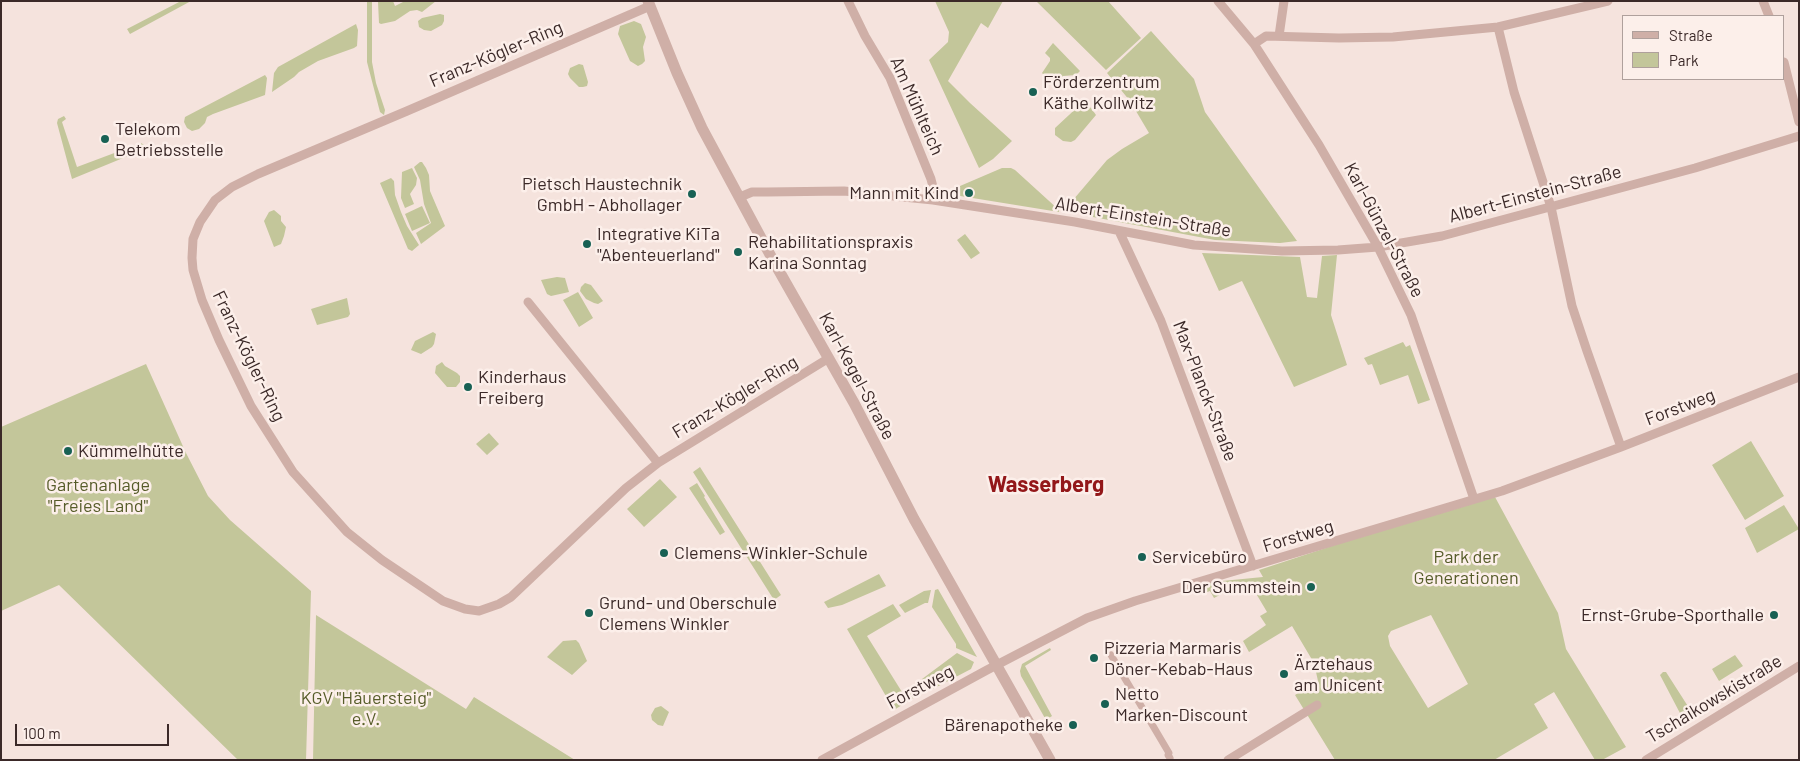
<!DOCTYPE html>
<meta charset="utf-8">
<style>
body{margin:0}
#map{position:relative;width:1800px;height:761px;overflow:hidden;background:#f5e3dd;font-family:Barlow,sans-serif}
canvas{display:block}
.frame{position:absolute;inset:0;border:2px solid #3b2928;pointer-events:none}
.legend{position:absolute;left:1622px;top:15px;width:162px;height:65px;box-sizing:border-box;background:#fcefea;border:1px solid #afa09c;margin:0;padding:6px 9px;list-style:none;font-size:15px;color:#3b2928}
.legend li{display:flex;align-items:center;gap:10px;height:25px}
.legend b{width:25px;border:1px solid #afa09c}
.scale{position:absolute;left:15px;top:724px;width:154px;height:22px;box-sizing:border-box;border:2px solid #3b2928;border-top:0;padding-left:6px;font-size:15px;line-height:18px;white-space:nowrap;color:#3b2928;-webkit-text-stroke:4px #fcefea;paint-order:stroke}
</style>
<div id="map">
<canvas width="1800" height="761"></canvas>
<div class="frame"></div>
<ul class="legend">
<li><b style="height:6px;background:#cfafa7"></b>Straße</li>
<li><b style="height:14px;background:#c3c69a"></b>Park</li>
</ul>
<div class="scale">100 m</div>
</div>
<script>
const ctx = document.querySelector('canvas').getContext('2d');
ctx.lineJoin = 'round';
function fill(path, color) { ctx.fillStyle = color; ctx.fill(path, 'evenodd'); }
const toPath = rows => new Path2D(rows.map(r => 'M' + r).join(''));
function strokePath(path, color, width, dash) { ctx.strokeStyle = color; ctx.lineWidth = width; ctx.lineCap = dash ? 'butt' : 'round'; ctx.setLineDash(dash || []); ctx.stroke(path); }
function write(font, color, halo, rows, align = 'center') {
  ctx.font = font + ' Barlow,sans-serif'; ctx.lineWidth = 5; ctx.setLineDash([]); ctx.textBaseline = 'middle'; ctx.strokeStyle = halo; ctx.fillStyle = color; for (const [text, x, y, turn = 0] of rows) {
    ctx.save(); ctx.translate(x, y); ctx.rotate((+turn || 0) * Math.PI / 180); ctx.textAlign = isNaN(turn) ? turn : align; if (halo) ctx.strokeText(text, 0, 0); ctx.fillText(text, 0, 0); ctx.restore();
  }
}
fill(toPath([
 [181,1,191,1,130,34,127,29],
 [367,1,372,1,372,62,376,83,385,110,384,115,380,112,367,62],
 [393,1,395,6,405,1,436,1,422,12,417,10,410,11,395,21,381,24,379,23,378,2],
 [935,1,1003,1,988,28,981,23,948,81,970,103,1012,141,993,159,979,168,929,60,948,42,949,32],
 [1036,1,1108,1,1141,38,1106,70],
 [440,14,444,15,444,21,442,25,431,31,424,30,419,27,418,21,422,18],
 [634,21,641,24,646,37,643,47,645,61,642,64,638,66,630,61,618,34,620,26],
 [356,24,358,30,357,46,354,48,318,61,299,72,294,77,272,92,274,73,278,67],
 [1151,31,1194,79,1205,112,1297,241,1280,243,1215,240,1093,217,1073,200,1107,160,1122,149,1149,133,1130,101,1107,73],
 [1053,43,1080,71,1076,75,1063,76,1054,85,1042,73,1050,61,1050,58,1045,53],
 [579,64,583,65,588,82,587,86,583,87,579,87,570,78,568,74,570,68],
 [265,75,267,78,265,95,213,114,207,117,205,123,199,129,192,131,187,128,184,122,185,117],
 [1083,102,1091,108,1096,115,1075,140,1071,142,1063,141,1055,135,1055,128],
 [64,116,66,119,62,122,77,167,141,143,146,146,145,149,72,179,57,123,58,119],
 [420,162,422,162,426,168,429,175,430,191,445,226,421,244,416,233,431,223,424,204,420,180,414,167],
 [412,168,417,178,416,185,410,194,414,204,405,208,401,198,402,172],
 [1002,168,1011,168,1015,170,1059,210,1059,212,954,195,953,189],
 [391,178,394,181,395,195,401,212,407,226,419,245,412,251,408,249,380,183],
 [422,206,430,223,412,231,405,214],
 [274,210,281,216,281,221,286,227,284,236,281,244,274,247,264,221,269,212],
 [965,234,980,253,971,259,957,240],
 [1202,253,1300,257,1307,297,1317,298,1322,256,1337,255,1331,315,1347,365,1294,387,1242,281,1219,291],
 [557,277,565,278,569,292,551,296,547,294,541,280],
 [585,283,591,285,603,301,598,304,594,303,586,299,580,291,581,287],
 [578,292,593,318,579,327,563,300],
 [347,298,350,314,348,317,317,325,311,309],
 [433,332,436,334,434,344,432,347,421,354,411,350,415,341],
 [1403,342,1406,347,1410,345,1430,400,1418,404,1408,375,1380,385,1372,364,1368,365,1364,358],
 [442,362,445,366,457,373,460,376,460,382,456,387,447,387,435,373,436,366],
 [146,364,186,453,208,496,230,520,311,591,306,760,238,760,59,585,1,611,1,427],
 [489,433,499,444,487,455,476,444],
 [1751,441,1784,496,1745,520,1712,465],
 [700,467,781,595,774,600,693,472],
 [660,479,677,497,644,527,627,509],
 [697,483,705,496,704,497,725,532,720,535,689,488],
 [1495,497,1558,613,1566,649,1626,747,1602,760,1595,760,1554,692,1534,704,1548,728,1494,760,1335,760,1295,695,1318,681,1314,663,1292,626,1249,652,1243,641,1266,625,1260,616,1267,612,1251,585,1241,591,1237,586,1214,598,1210,591,1202,594,1204,585,1212,582,1263,577,1259,570,1338,544],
 [1431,615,1468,684,1428,708,1390,646,1388,636,1391,631],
 [1784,505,1799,529,1757,553,1745,528],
 [879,574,886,586,842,605,828,608,824,602],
 [938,589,977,657,956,648,956,644,932,607,935,590],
 [931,590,928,603,925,603,905,613,899,605,924,591],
 [893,604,901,616,867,636,902,692,910,688,915,697,894,710,847,629],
 [316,615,466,709,474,697,575,760,313,760],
 [576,640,579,643,587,661,572,675,547,657,563,641],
 [1050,648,1051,650,1025,666,1052,716,1046,720,1021,676,1020,671,1022,664],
 [957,653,974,662,971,669,929,691,922,679],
 [1735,655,1743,666,1719,681,1712,669],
 [1663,672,1666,672,1691,711,1682,717,1660,675],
 [661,706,669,712,663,726,658,725,652,720,651,715,655,708]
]), '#c3c69a');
strokePath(toPath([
 [1111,655,1169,753,1168,755,1170,758]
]), '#cfafa7', 7);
strokePath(toPath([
 [848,1,865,36,890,78,931,179,934,191,933,200],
 [1218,1,1254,44,1319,145,1378,247,1411,315,1474,499],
 [1763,1,1769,16],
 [650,6,407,111,258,174,232,187,215,200,200,222,193,239,192,258,193,270,202,300,219,340,251,406,293,472,347,532,382,560,443,601,465,609,479,611,499,604,511,597,626,488,658,463,829,358],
 [1498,27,1514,92,1551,207,1572,306,1587,351,1621,447],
 [1279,36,1284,1],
 [1254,44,1266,36,1339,38,1393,37,1498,27,1608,1],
 [1784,62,1799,122],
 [740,197,752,192,767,192,844,191,933,200,1075,222,1194,245,1282,251,1338,250,1378,247,1442,236,1695,168,1799,136],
 [1119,231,1161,321,1253,566],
 [528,302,658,463],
 [822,760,987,670,1087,618,1135,601,1502,491,1621,447,1799,377],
 [1228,760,1317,705],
 [1646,760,1799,666]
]), '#cfafa7', 9);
strokePath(toPath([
 [648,1,677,73,702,128,774,262,854,403,914,519,1050,760]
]), '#cfafa7', 11);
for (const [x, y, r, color] of [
 [1033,92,5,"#186154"],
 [105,139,5,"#186154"],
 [969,193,5,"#186154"],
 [692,194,5,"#186154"],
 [587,244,5,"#186154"],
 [738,252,5,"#186154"],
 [468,387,5,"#186154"],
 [68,451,5,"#186154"],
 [664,553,5,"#186154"],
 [1142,557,5,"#186154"],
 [1311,587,5,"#186154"],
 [589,613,5,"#186154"],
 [1774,615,5,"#186154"],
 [1094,658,5,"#186154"],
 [1284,674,5,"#186154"],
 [1105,704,5,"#186154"],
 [1073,725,5,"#186154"]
]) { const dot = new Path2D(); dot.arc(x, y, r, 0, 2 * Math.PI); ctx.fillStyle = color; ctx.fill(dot); strokePath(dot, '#fcefea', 2); }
write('18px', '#3b2928', '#fcefea', [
 ["Franz-Kögler-Ring",496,54,-23],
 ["Am Mühlteich",917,106,66],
 ["Albert-Einstein-Straße",1535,194,-15],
 ["Albert-Einstein-Straße",1143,217,9],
 ["Karl-Günzel-Straße",1384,230,62],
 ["Franz-Kögler-Ring",249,356,64],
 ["Karl-Kegel-Straße",857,376,62],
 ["Max-Planck-Straße",1205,391,69],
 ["Franz-Kögler-Ring",735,397,-31],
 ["Forstweg",1680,407,-21],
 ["Forstweg",1298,536,-17],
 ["Forstweg",920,687,-28],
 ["Tschaikowskistraße",1714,699,-31]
]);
write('18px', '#3b2928', '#fcefea', [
 ["Förderzentrum",1043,82],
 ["Käthe Kollwitz",1043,103],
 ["Telekom",115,129],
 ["Betriebsstelle",115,150],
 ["Pietsch Haustechnik",682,184,"right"],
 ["GmbH - Abhollager",682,205,"right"],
 ["Mann mit Kind",959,193,"right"],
 ["Integrative KiTa",597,234],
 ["\"Abenteuerland\"",597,255],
 ["Rehabilitationspraxis",748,242],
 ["Karina Sonntag",748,263],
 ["Kinderhaus",478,377],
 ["Freiberg",478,398],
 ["Kümmelhütte",78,451],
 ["Clemens-Winkler-Schule",674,553],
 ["Servicebüro",1152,557],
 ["Der Summstein",1301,587,"right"],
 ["Grund- und Oberschule",599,603],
 ["Clemens Winkler",599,624],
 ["Ernst-Grube-Sporthalle",1764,615,"right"],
 ["Pizzeria Marmaris",1104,648],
 ["Döner-Kebab-Haus",1104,669],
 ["Ärztehaus",1294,664],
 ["am Unicent",1294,685],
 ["Netto",1115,694],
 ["Marken-Discount",1115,715],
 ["Bärenapotheke",1063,725,"right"]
], 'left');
write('18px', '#565c29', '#fcefea', [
 ["Gartenanlage",98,485],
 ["\"Freies Land\"",98,506],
 ["Park der",1466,557],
 ["Generationen",1466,578],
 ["KGV \"Häuersteig\"",366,698],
 ["e.V.",366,719]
]);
write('bold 22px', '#931719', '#fcefea', [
 ["Wasserberg",1046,485]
]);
</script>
